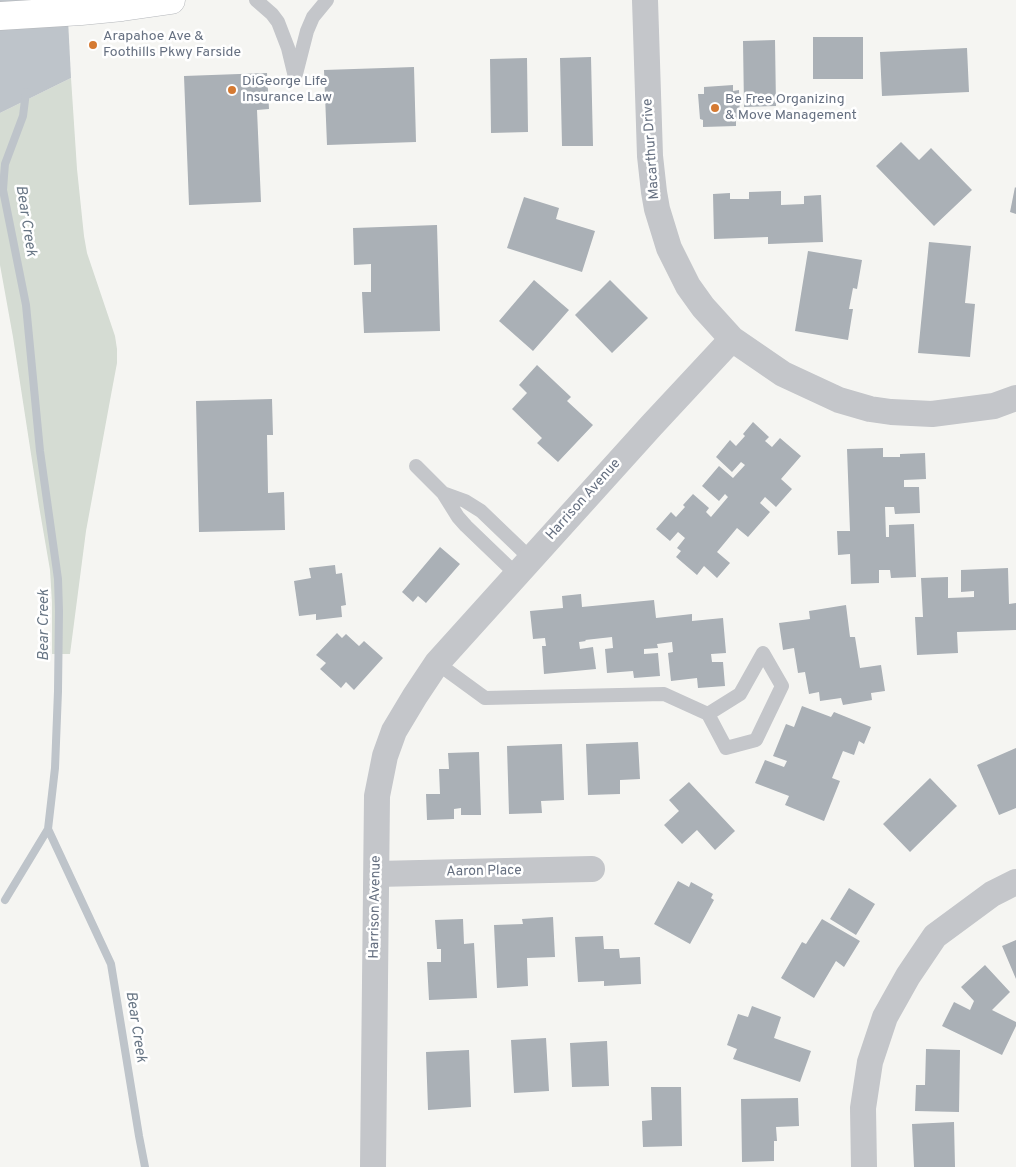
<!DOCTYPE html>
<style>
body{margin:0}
canvas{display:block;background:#f5f5f2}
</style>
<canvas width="1016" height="1167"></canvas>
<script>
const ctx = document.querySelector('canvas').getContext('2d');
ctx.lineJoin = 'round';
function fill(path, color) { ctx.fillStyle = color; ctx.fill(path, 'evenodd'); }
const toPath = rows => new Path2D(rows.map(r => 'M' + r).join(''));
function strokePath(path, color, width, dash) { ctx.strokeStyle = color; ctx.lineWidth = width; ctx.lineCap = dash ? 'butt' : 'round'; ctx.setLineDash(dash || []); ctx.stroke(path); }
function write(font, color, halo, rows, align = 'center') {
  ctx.font = font + ' Overpass,sans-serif'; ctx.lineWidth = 5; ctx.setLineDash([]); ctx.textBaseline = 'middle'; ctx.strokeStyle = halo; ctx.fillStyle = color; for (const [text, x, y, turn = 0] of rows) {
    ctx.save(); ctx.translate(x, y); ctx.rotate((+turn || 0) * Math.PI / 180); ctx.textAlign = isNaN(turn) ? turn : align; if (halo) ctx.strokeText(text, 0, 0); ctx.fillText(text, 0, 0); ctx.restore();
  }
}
fill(toPath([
 [71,78,77,169,84,236,87,253,115,336,117,349,117,363,111,395,86,531,70,654,52,654,52,602,50,570,39,506,13,337,0,265,0,113]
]), '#d5dcd3');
fill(toPath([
 [0,0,67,0,71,78,0,113]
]), '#bec4ca');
strokePath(toPath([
 [26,92,23,116,5,164,4,176,3,190,26,305,40,451,58,579,59,611,58,691,55,768,48,829,111,964,139,1136,145,1167],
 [5,900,48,829]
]), '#bec4ca', 8);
fill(toPath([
 [813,37,863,37,863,79,813,79],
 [775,40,776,106,744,107,743,41],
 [967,48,969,92,882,96,880,52],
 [591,57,593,146,562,146,560,58],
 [527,58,528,132,491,133,490,59],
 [414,67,416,142,327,145,324,70],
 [267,73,269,109,257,110,261,202,189,205,184,76],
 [733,85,733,91,739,90,740,119,736,119,736,126,703,127,703,120,700,119,698,94,704,94,704,87],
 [901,142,919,160,931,148,972,190,934,226,876,166],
 [1015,187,1016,188,1016,214,1010,212],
 [781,191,781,205,804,204,804,196,821,195,823,242,768,244,768,237,714,239,713,194,730,193,730,199,749,199,749,192],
 [524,197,559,208,556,219,595,231,582,272,507,248],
 [437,225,440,331,364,333,362,292,371,292,371,264,354,265,353,228],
 [929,242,971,246,965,303,975,304,970,357,918,353],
 [808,251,862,260,857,289,853,288,849,309,853,309,848,340,795,331],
 [534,280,569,310,533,351,499,321],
 [610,280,648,318,612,353,575,315],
 [537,365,571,397,567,401,593,425,558,462,537,443,542,438,512,409,527,393,519,385],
 [272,399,273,435,267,435,268,493,284,492,285,530,199,532,196,401],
 [753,422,769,437,765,441,772,447,780,438,801,456,781,479,792,489,776,507,765,497,760,503,770,512,748,537,737,528,717,552,730,563,717,578,704,566,697,575,676,557,681,551,677,548,685,538,678,532,670,541,656,529,671,512,676,517,685,507,683,505,693,494,709,508,706,512,711,517,728,497,725,494,719,501,702,486,719,466,733,478,745,465,741,462,732,472,716,457,730,440,736,446,745,436,743,434],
 [883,448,883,457,900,457,900,454,925,453,926,479,904,480,904,487,919,487,920,513,895,514,894,507,885,507,886,537,889,537,889,525,914,524,916,577,891,578,890,570,879,570,879,583,851,584,850,554,838,555,837,531,850,531,847,449],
 [440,547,460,564,426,603,418,596,413,602,402,592],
 [335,565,336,574,342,573,346,605,341,606,342,617,316,620,316,614,299,616,294,581,311,578,309,568],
 [1008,568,1009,604,1016,603,1016,630,957,632,958,653,917,655,915,617,923,617,921,578,948,577,948,598,974,597,974,591,961,592,961,570],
 [581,594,582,607,654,600,656,618,692,614,692,621,723,618,726,653,711,654,712,662,723,662,725,686,698,688,697,678,671,681,668,653,673,652,672,642,657,644,658,648,644,649,644,654,658,653,660,676,634,678,633,671,607,673,605,649,613,648,612,637,585,640,586,641,579,642,580,649,593,647,596,669,544,674,542,646,546,646,545,638,533,639,530,611,563,608,562,596],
 [846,605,850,637,855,637,860,668,881,665,885,691,871,693,872,700,843,705,841,698,820,701,819,692,809,694,805,672,798,673,794,648,783,650,779,623,810,619,809,611],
 [337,633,342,638,346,634,359,646,364,641,383,658,354,690,346,682,341,688,320,669,326,663,316,655],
 [802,706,831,717,834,712,871,727,864,744,859,741,854,755,843,751,832,778,840,781,824,821,785,805,789,796,755,783,765,760,784,767,787,761,773,756,786,724,794,727],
 [638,742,640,779,620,780,620,794,588,795,586,744],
 [562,744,564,800,541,801,542,813,509,814,507,746],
 [1016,748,1016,808,999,815,977,765],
 [479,752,481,815,461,815,461,808,454,809,454,819,427,820,426,794,440,794,439,769,449,769,448,753],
 [930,778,957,806,910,852,883,824],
 [689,782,735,831,715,850,697,830,682,844,664,825,679,811,669,800],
 [678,881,689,887,691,882,713,894,711,898,714,900,690,944,654,924],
 [849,888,875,904,856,935,830,919],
 [553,917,555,957,527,958,528,986,497,988,494,925,523,924,522,919],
 [463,919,464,944,474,943,477,998,429,1000,427,962,441,962,441,949,437,949,435,920],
 [822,919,860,941,844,967,836,961,814,998,781,978,802,942,806,944],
 [603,936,604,949,619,949,620,958,640,957,641,984,604,986,604,981,578,982,575,937],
 [1016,940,1016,979,1002,946],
 [985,965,1010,992,992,1010,1016,1022,1016,1026,1002,1055,942,1026,954,1002,970,1010,974,1001,961,987],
 [752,1006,781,1017,774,1038,811,1051,800,1082,733,1059,737,1049,727,1045,738,1014,748,1017],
 [546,1038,549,1091,514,1093,511,1040],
 [607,1041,609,1086,572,1087,570,1043],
 [926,1049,960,1050,959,1112,915,1111,916,1085,925,1085],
 [469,1050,471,1107,428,1110,426,1052],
 [651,1087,681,1087,682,1146,643,1147,642,1121,652,1120],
 [798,1098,799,1126,776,1127,777,1141,774,1141,774,1161,742,1162,741,1099],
 [954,1122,955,1167,914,1167,912,1124]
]), '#aab0b6');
const primary = toPath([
 [0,16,81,11,122,7,171,0]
]);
strokePath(primary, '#b4b7bb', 29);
strokePath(toPath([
 [256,0,272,14,278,22,288,48,295,77],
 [296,74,307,31,313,17,327,0],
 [416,466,443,493,458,517,466,526,517,575],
 [443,493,465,501,481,511,531,559],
 [437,663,485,698,664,694,708,714,726,748,756,740,782,686,763,653,740,694,708,714]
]), '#c4c6ca', 14);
strokePath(toPath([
 [645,0,650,156,654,192,657,209,669,248,688,286,703,307,732,339,783,374,839,400,870,409,891,412,932,414,994,406,1016,398],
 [377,874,592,869],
 [373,1167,377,796,385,756,394,731,415,696,437,663,651,426,732,339],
 [864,1167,863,1108,870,1062,885,1017,908,976,935,936,992,894,1016,882]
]), '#c4c6ca', 26);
strokePath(primary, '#fff', 28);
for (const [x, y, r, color] of [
 [93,45,5,"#d57a32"],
 [232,90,5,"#d57a32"],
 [715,108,5,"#d57a32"]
]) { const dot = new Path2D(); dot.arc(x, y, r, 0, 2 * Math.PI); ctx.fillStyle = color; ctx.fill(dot); strokePath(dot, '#fff', 2); }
write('14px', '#667081', '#fff', [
 ["Arapahoe Ave &",103,37],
 ["Foothills Pkwy Farside",103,53],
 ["DiGeorge Life",242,82],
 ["Insurance Law",242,98],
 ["Be Free Organizing",725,100],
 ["& Move Management",725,116]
], 'left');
write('14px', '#667081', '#fff', [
 ["Macarthur Drive",652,149,-94],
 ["Harrison Avenue",584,500,-48],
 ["Aaron Place",484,872,-1],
 ["Harrison Avenue",376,907,-89]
]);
write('italic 15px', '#687685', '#fff', [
 ["Bear Creek",25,221,81],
 ["Bear Creek",45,625,-90],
 ["Bear Creek",135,1027,81]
]);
</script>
